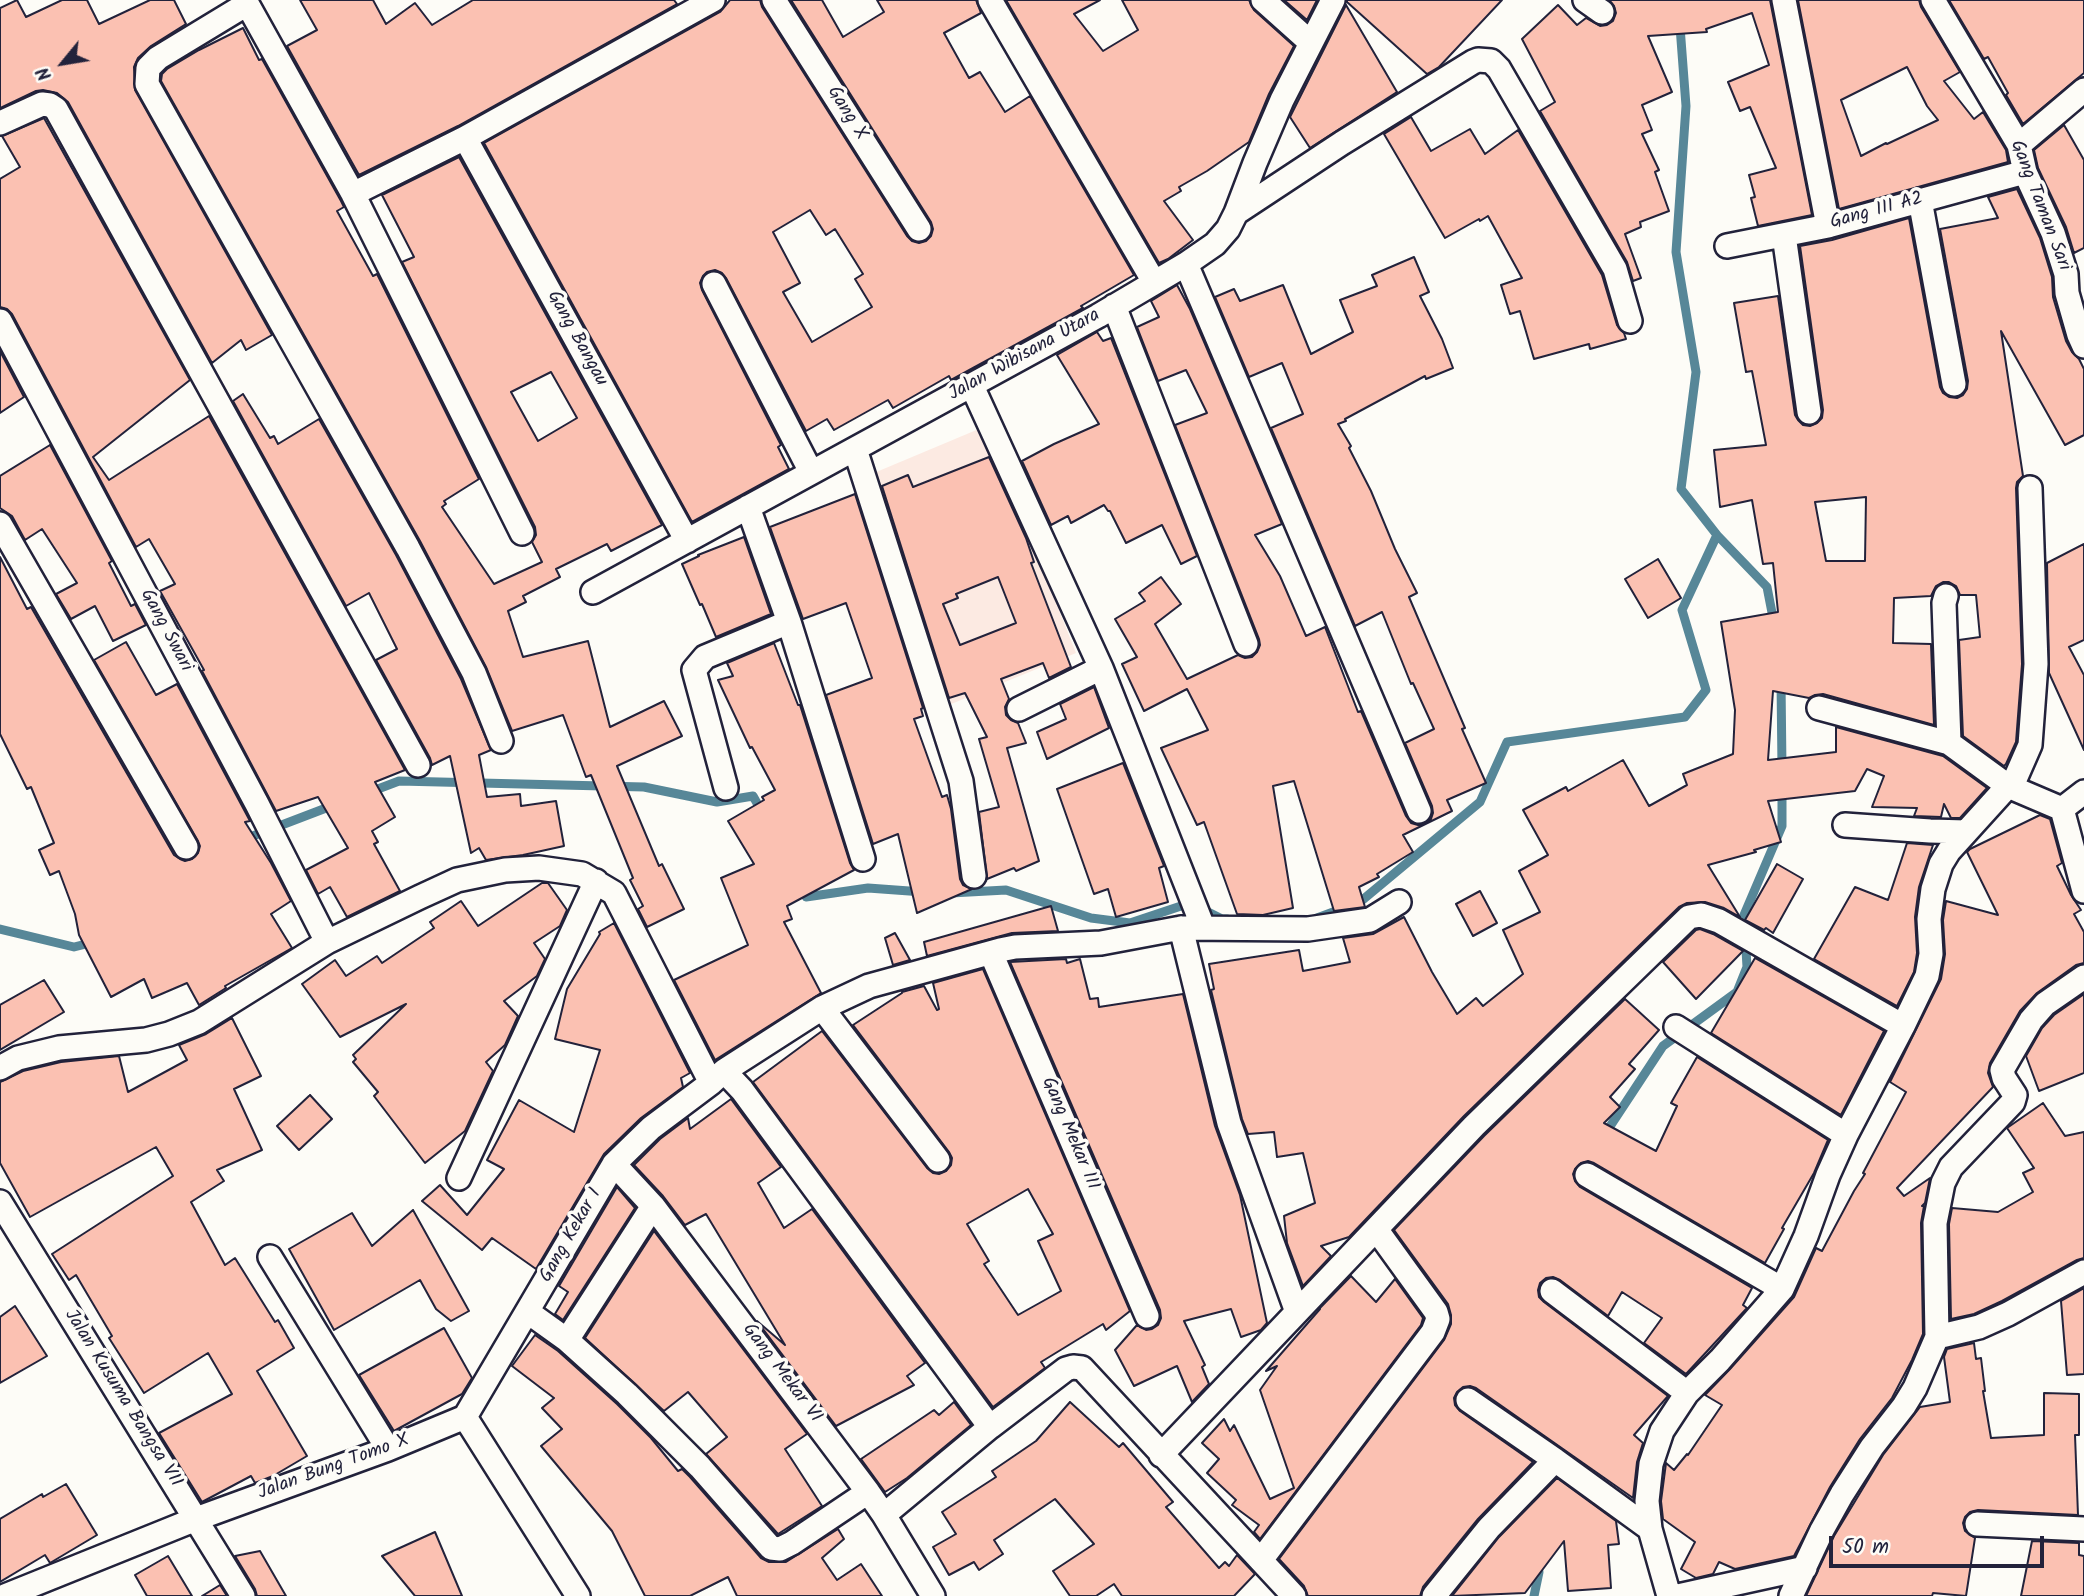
<!DOCTYPE html>
<style>
body{margin:0}
#map{position:relative;width:2084px;height:1596px;overflow:hidden;background:#fdfcf7;font-family:Kalam,sans-serif}
canvas{display:block}
.north{position:absolute;left:28px;top:28px;width:70px;height:70px;-webkit-text-stroke:5px #fdfcf7;paint-order:stroke;rotate:240deg;font-size:19px;font-weight:700;line-height:28px;text-align:center;color:#22223b}
.north::after{content:'';display:block;margin:auto;width:24px;height:32px;background:#22223b;clip-path:polygon(50% 0,100% 100%,50% 72%,0 100%)}
.scale{position:absolute;left:1829px;top:1536px;width:215px;height:32px;box-sizing:border-box;border:4px solid #22223b;border-top:0;padding-left:9px;font-size:21px;line-height:24px;white-space:nowrap;color:#22223b;-webkit-text-stroke:5px #fdfcf7;paint-order:stroke}
</style>
<div id="map">
<canvas width="2084" height="1596"></canvas>
<div class="north">N</div>
<div class="scale">50 m</div>
</div>
<script>
const ctx = document.querySelector('canvas').getContext('2d');
ctx.lineJoin = 'round';
function fill(path, color) { ctx.fillStyle = color; ctx.fill(path, 'evenodd'); }
const toPath = rows => new Path2D(rows.map(r => 'M' + r).join(''));
function strokePath(path, color, width, dash) { ctx.strokeStyle = color; ctx.lineWidth = width; ctx.lineCap = dash ? 'butt' : 'round'; ctx.setLineDash(dash || []); ctx.stroke(path); }
function write(font, color, halo, rows, align = 'center') {
  ctx.font = font + ' Kalam,sans-serif'; ctx.lineWidth = 7; ctx.setLineDash([]); ctx.textBaseline = 'middle'; ctx.strokeStyle = halo; ctx.fillStyle = color; for (const [text, x, y, turn = 0] of rows) {
    ctx.save(); ctx.translate(x, y); ctx.rotate((+turn || 0) * Math.PI / 180); ctx.textAlign = isNaN(turn) ? turn : align; if (halo) ctx.strokeText(text, 0, 0); ctx.fillText(text, 0, 0); ctx.restore();
  }
}
fill(toPath([
 [986,426,1076,653,939,709,862,478]
]), '#fceae2');
strokePath(toPath([
 [1717,535,1767,587,1774,623],
 [1781,681,1782,769],
 [370,792,399,781,644,787,717,802,753,796,762,812],
 [245,839,334,805],
 [801,886,806,897,868,888,923,892],
 [951,893,1006,890,1091,918,1130,923,1190,903,1222,919,1227,919],
 [1317,918,1360,902,1480,802,1507,742,1685,717,1706,690,1682,610,1717,535,1681,489,1696,372,1676,252,1686,106,1678,0],
 [0,929,74,947,94,942],
 [1605,1134,1663,1046,1737,992,1747,967,1744,915,1782,826,1782,790],
 [1534,1596,1539,1572,1537,1564]
]), '#578798', 9);
const building = toPath([
 [17,0,26,17,62,0,87,0,99,24,150,0,174,0,186,24,151,46,138,58,134,67,135,90,272,335,246,350,241,340,212,363,68,102,57,93,43,90,36,91,0,108,0,8,17,0],
 [300,0,373,0,386,24,415,3,432,25,473,0,674,0,677,4,458,126,359,175,287,46,317,30,300,0],
 [730,0,760,0,762,7,907,236,912,241,919,243,926,241,931,236,933,229,931,222,791,0,822,0,843,37,884,12,877,0,976,0,981,13,944,33,969,78,980,72,1005,112,1030,96,1134,275,1081,306,1083,308,951,380,949,376,893,408,888,400,834,430,827,419,806,431,726,278,722,273,715,270,707,272,703,276,700,283,702,290,781,445,778,447,789,469,692,522,484,143,720,12,730,0],
 [810,210,826,235,835,229,863,274,855,279,872,307,812,342,783,292,800,283,773,232,810,210],
 [1006,0,1100,0,1074,14,1103,51,1138,30,1122,0,1249,0,1254,10,1294,46,1269,94,1249,142,1207,171,1179,187,1181,191,1164,201,1193,240,1168,259,1159,263,1006,0],
 [1284,0,1317,0,1307,20,1284,0],
 [1347,0,1502,0,1439,67,1427,74,1347,2,1347,0],
 [1609,0,1770,0,1812,215,1758,226,1751,198,1755,197,1749,175,1776,168,1750,107,1740,111,1728,82,1769,65,1752,13,1706,29,1707,32,1648,36,1672,92,1642,105,1652,130,1642,134,1659,170,1655,172,1669,211,1640,222,1641,227,1625,234,1641,278,1633,281,1627,262,1540,111,1555,102,1522,39,1558,5,1577,25,1586,18,1600,26,1607,25,1613,21,1616,13,1614,6,1609,0],
 [1798,0,1919,0,1921,7,1960,72,1944,81,1974,119,1983,112,2006,150,2008,162,1839,209,1798,0],
 [1907,67,1927,106,1938,120,1887,144,1886,143,1861,156,1841,100,1907,67],
 [1949,0,2084,0,2084,73,2023,124,2006,95,2008,93,1988,57,1984,59,1949,0],
 [1346,5,1397,92,1310,148,1290,117,1346,5],
 [243,28,259,60,262,59,341,201,344,207,337,211,373,276,377,274,479,479,444,501,446,504,442,507,494,584,542,562,532,542,536,535,535,527,402,262,414,257,382,195,459,157,662,525,611,551,607,544,556,569,560,577,523,596,526,602,508,611,523,657,588,641,610,727,664,701,682,736,617,766,659,866,662,864,684,909,647,927,638,909,643,906,630,880,633,878,591,775,586,777,563,715,512,731,486,667,420,541,161,81,162,74,167,69,199,50,243,28],
 [551,372,577,418,538,441,511,392,551,372],
 [1411,117,1431,151,1470,129,1485,154,1518,130,1602,275,1617,325,1624,333,1626,339,1590,349,1589,344,1534,359,1520,311,1510,314,1501,285,1522,278,1488,216,1480,221,1479,219,1445,238,1384,134,1411,117],
 [44,118,190,380,93,457,109,480,209,416,405,770,375,782,395,817,372,831,378,842,374,844,400,891,347,917,330,887,318,894,306,870,348,848,318,797,276,811,202,671,204,670,160,591,175,584,149,539,136,547,12,314,7,309,0,307,0,179,20,167,2,136,44,118],
 [2064,125,2084,160,2084,248,2074,253,2066,227,2038,168,2034,150,2064,125],
 [2017,189,2040,238,2052,277,2053,297,2066,341,2072,352,2079,359,2084,369,2084,435,2065,445,2001,331,2023,476,2017,482,2016,488,2022,664,2016,742,2006,764,2004,766,1963,736,1959,640,1980,637,1976,595,1960,595,1956,586,1949,582,1943,582,1936,586,1931,596,1894,598,1893,643,1931,644,1934,725,1823,694,1815,695,1809,698,1773,691,1768,760,1836,752,1836,727,1943,756,1987,788,1960,818,1951,818,1944,804,1941,817,1914,816,1917,808,1872,807,1884,776,1867,769,1855,791,1768,801,1781,842,1754,850,1756,852,1708,865,1740,917,1724,908,1705,902,1687,903,1679,907,1464,1116,1349,1237,1321,1246,1331,1256,1303,1286,1287,1243,1284,1216,1315,1203,1303,1153,1277,1157,1274,1132,1248,1134,1242,1119,1211,990,1214,989,1209,964,1299,950,1303,971,1350,962,1343,938,1373,934,1404,917,1432,972,1457,1014,1476,998,1483,1006,1523,974,1503,930,1540,912,1519,871,1548,855,1523,810,1566,787,1568,791,1623,760,1649,806,1687,785,1683,774,1733,754,1735,710,1721,622,1778,612,1773,563,1763,564,1752,500,1720,507,1714,450,1766,445,1752,371,1746,372,1734,303,1778,296,1795,415,1798,420,1803,425,1810,426,1817,423,1822,418,1823,410,1800,246,1832,240,1909,218,1940,387,1943,393,1949,397,1957,398,1963,395,1967,389,1968,381,1940,229,1998,218,1988,197,2017,189],
 [1866,497,1865,561,1826,561,1815,502,1866,497],
 [1414,257,1429,292,1420,296,1442,339,1453,368,1426,379,1425,376,1345,419,1346,421,1338,424,1351,446,1349,448,1371,491,1395,549,1417,593,1409,597,1465,728,1462,729,1486,783,1447,800,1452,811,1403,835,1413,852,1377,874,1379,877,1359,887,1365,907,1334,911,1294,781,1273,786,1293,908,1263,915,1237,914,1204,822,1197,825,1161,748,1208,730,1187,689,1144,711,1122,664,1137,657,1115,619,1145,601,1139,593,1161,577,1181,604,1155,624,1187,679,1238,655,1245,658,1252,657,1257,652,1260,645,1259,639,1175,425,1207,413,1186,370,1158,381,1137,327,1159,317,1151,301,1177,285,1190,309,1282,524,1255,535,1280,576,1306,636,1325,627,1358,712,1361,711,1406,816,1411,823,1418,825,1424,824,1431,819,1433,813,1432,806,1405,743,1434,729,1413,683,1411,684,1382,612,1355,626,1271,428,1303,414,1282,363,1249,377,1215,297,1234,289,1240,301,1283,285,1311,354,1353,332,1340,300,1377,286,1372,275,1414,257],
 [1097,332,1103,341,1111,338,1197,556,1181,564,1162,525,1126,543,1110,511,1108,511,1104,505,1071,523,1068,516,1051,525,1022,461,1054,444,1099,424,1057,355,1097,332],
 [0,351,24,397,0,413,0,351],
 [243,394,270,438,274,436,278,444,319,419,396,555,461,679,491,750,479,755,487,797,520,794,521,806,556,801,564,846,523,855,486,860,479,848,471,853,450,756,432,765,430,758,376,660,397,649,369,593,346,606,233,401,243,394],
 [50,445,112,561,109,563,131,606,135,604,146,625,113,641,95,606,71,619,56,594,77,583,42,529,25,540,12,516,0,508,0,476,50,445],
 [989,457,1026,538,1034,562,1031,563,1071,667,1049,678,1043,663,1001,679,1009,699,1005,707,1006,715,1011,720,1018,723,1026,743,1007,748,1039,861,1016,871,1014,868,987,879,979,812,999,807,979,739,987,737,965,693,949,698,882,486,908,475,913,487,989,457],
 [998,577,1016,623,960,645,943,604,958,598,956,594,998,577],
 [855,494,923,708,921,709,923,716,914,719,942,797,947,795,951,809,960,879,963,885,972,889,917,913,898,834,873,844,826,695,872,678,846,603,803,619,770,527,855,494],
 [744,537,771,614,716,637,702,604,700,605,682,564,699,556,698,555,744,537],
 [2084,544,2084,640,2069,647,2084,675,2084,750,2049,673,2047,563,2084,544],
 [0,557,27,609,31,607,174,855,180,859,185,861,192,859,198,853,200,846,198,841,94,660,126,642,156,695,177,684,250,821,245,822,271,863,291,901,271,914,292,948,225,986,226,988,199,1005,187,983,152,998,144,979,111,997,79,935,75,914,59,871,50,875,39,850,54,843,31,787,27,789,0,734,0,557],
 [1658,559,1681,598,1648,618,1625,579,1658,559],
 [774,643,798,705,800,705,850,863,854,870,787,906,792,919,784,922,821,993,715,1060,674,980,748,945,721,878,754,864,728,821,764,800,762,797,775,790,752,747,750,748,718,680,733,676,727,663,774,643],
 [1094,687,1109,728,1047,759,1037,732,1066,719,1060,704,1094,687],
 [1123,763,1164,866,1159,868,1168,902,1116,917,1108,889,1094,894,1057,789,1123,763],
 [2040,815,2050,819,2062,863,2057,866,2071,895,2081,910,2074,914,2084,932,2084,963,2076,965,2037,993,2020,1011,1990,1063,1988,1073,1993,1087,1897,1188,1904,1196,1930,1178,1925,1203,1922,1206,1924,1206,1921,1223,1923,1334,1912,1360,1892,1398,1860,1439,1830,1487,1794,1556,1735,1569,1719,1562,1713,1574,1696,1578,1681,1569,1695,1542,1663,1519,1661,1501,1666,1463,1674,1470,1687,1454,1688,1455,1722,1405,1705,1395,1730,1369,1794,1297,1816,1248,1822,1251,1854,1191,1865,1174,1863,1173,1906,1092,1890,1082,1941,979,1945,954,1943,920,1946,901,1998,915,1967,852,1970,849,2040,815],
 [1907,843,1933,845,1919,887,1915,917,1917,953,1914,972,1897,1006,1814,959,1855,887,1888,900,1907,843],
 [1777,864,1803,879,1773,933,1766,928,1764,930,1745,920,1777,864],
 [542,883,548,883,567,910,560,926,534,943,545,959,537,976,504,1001,518,1016,505,1045,486,1062,493,1071,465,1131,425,1163,374,1096,378,1092,353,1062,356,1059,353,1055,406,1004,340,1037,302,984,335,960,346,976,377,956,382,963,434,928,430,922,461,901,478,926,542,883],
 [1480,891,1497,923,1473,936,1456,904,1480,891],
 [1051,906,1058,931,1012,933,927,956,924,942,1051,906],
 [614,923,690,1073,681,1078,683,1087,641,1118,604,1154,536,1269,492,1238,482,1250,422,1201,440,1185,467,1215,504,1169,487,1160,519,1100,574,1132,600,1050,555,1039,567,989,600,934,599,932,614,923],
 [1700,929,1713,934,1743,951,1696,999,1663,962,1696,930,1700,929],
 [895,933,910,960,893,965,885,938,895,933],
 [1755,958,1884,1031,1841,1115,1711,1033,1755,958],
 [1066,959,1067,963,1080,959,1090,999,1098,998,1099,1007,1183,994,1215,1126,1240,1195,1267,1323,1261,1330,1241,1337,1231,1309,1184,1321,1205,1365,1202,1367,1209,1384,1192,1402,1177,1366,1134,1386,1115,1350,1137,1325,1146,1330,1152,1329,1158,1325,1161,1318,1160,1310,1010,962,1066,959],
 [983,969,1130,1311,1106,1330,1103,1324,1041,1362,1045,1368,993,1407,753,1082,822,1031,927,1168,933,1173,939,1174,946,1171,951,1165,952,1158,949,1152,853,1025,902,993,902,992,924,986,937,1010,939,1009,933,983,983,969],
 [1028,1189,1053,1234,1038,1241,1061,1291,1018,1315,984,1264,989,1261,967,1224,1028,1189],
 [44,980,64,1012,0,1050,0,1005,44,980],
 [2084,994,2084,1073,2039,1091,2026,1056,2042,1028,2054,1015,2084,994],
 [1625,999,1659,1030,1629,1064,1635,1069,1610,1097,1620,1107,1604,1123,1656,1151,1677,1106,1671,1103,1697,1057,1828,1140,1814,1173,1782,1228,1784,1229,1765,1263,1594,1163,1588,1161,1581,1163,1575,1169,1573,1174,1575,1181,1580,1187,1752,1288,1743,1305,1747,1308,1686,1374,1644,1343,1662,1318,1622,1292,1608,1316,1560,1280,1553,1277,1546,1278,1540,1283,1538,1290,1539,1297,1544,1302,1668,1396,1634,1435,1643,1443,1637,1462,1633,1498,1476,1388,1470,1386,1463,1387,1457,1392,1454,1398,1455,1405,1460,1411,1533,1462,1478,1519,1423,1587,1420,1596,1308,1596,1304,1586,1279,1559,1444,1340,1451,1324,1451,1315,1448,1304,1394,1230,1484,1136,1625,999],
 [232,1018,261,1076,234,1089,262,1150,217,1170,224,1181,191,1202,225,1265,235,1258,275,1322,278,1320,294,1348,257,1371,307,1456,273,1476,255,1483,251,1476,202,1502,159,1433,232,1394,208,1353,144,1393,109,1338,112,1336,76,1275,69,1280,52,1254,173,1176,156,1147,30,1217,0,1163,0,1082,23,1071,61,1062,119,1056,128,1092,187,1060,179,1045,206,1034,232,1018],
 [310,1095,332,1119,299,1150,277,1126,310,1095],
 [731,1099,781,1167,758,1183,784,1228,812,1209,925,1363,907,1376,914,1385,836,1426,757,1321,785,1345,706,1214,685,1225,663,1196,634,1165,660,1139,688,1118,690,1129,731,1099],
 [2043,1103,2065,1136,2084,1132,2084,1258,2077,1260,2002,1301,1974,1314,1951,1319,1949,1224,1952,1208,1998,1212,2033,1192,2023,1173,2034,1168,2007,1128,2043,1103],
 [617,1187,635,1208,563,1320,555,1314,568,1292,559,1286,617,1187],
 [413,1210,469,1311,451,1321,436,1309,420,1280,334,1330,289,1249,352,1213,372,1246,413,1210],
 [654,1231,807,1434,785,1449,822,1506,778,1534,706,1454,727,1437,688,1392,664,1411,585,1338,654,1231],
 [1351,1276,1376,1302,1395,1279,1423,1318,1421,1325,1260,1539,1254,1532,1259,1525,1232,1505,1236,1500,1207,1473,1219,1459,1202,1443,1224,1419,1230,1431,1234,1425,1270,1499,1294,1488,1260,1390,1277,1366,1266,1371,1320,1309,1318,1310,1351,1276],
 [2084,1288,2084,1374,2067,1375,2061,1301,2084,1288],
 [15,1306,47,1356,0,1383,0,1317,15,1306],
 [444,1328,472,1378,462,1394,394,1431,359,1375,444,1328],
 [535,1335,558,1351,617,1404,651,1438,678,1471,682,1469,690,1477,761,1558,769,1562,786,1562,838,1529,844,1539,822,1558,837,1580,861,1564,882,1596,737,1596,728,1577,690,1596,645,1596,612,1531,541,1446,562,1429,542,1408,554,1398,512,1366,535,1335],
 [1974,1343,1976,1359,1981,1358,1985,1391,1983,1391,1991,1438,2044,1435,2044,1393,2079,1394,2079,1435,2075,1435,2078,1515,1978,1510,1970,1512,1965,1517,1963,1523,1965,1531,1975,1538,1966,1596,1933,1593,1932,1596,1806,1596,1834,1536,1883,1455,1920,1407,1950,1402,1944,1357,1947,1349,1974,1343],
 [954,1402,971,1425,907,1478,885,1492,861,1459,934,1410,939,1415,954,1402],
 [1070,1402,1119,1447,1123,1443,1173,1502,1166,1507,1219,1568,1225,1562,1229,1566,1237,1555,1255,1574,1234,1596,1122,1596,1114,1584,1096,1596,1070,1596,1053,1571,1094,1544,1055,1499,994,1540,1003,1554,979,1570,974,1562,949,1575,933,1547,956,1534,942,1512,996,1477,992,1471,1036,1441,1070,1402],
 [1557,1478,1616,1521,1619,1544,1608,1545,1611,1588,1568,1591,1564,1541,1525,1593,1452,1596,1499,1537,1557,1478],
 [66,1484,97,1535,50,1563,45,1555,0,1582,0,1519,42,1494,43,1497,66,1484],
 [435,1532,462,1596,415,1596,382,1556,435,1532],
 [2032,1541,2079,1543,2079,1555,2084,1556,2084,1596,2021,1596,2032,1541],
 [260,1551,286,1596,257,1596,255,1589,235,1556,260,1551],
 [168,1556,192,1596,147,1596,135,1575,168,1556],
 [220,1585,227,1596,202,1596,220,1585]
]);
fill(building, '#fbc1b2');
strokePath(building, '#22223b', 2);
const street = toPath([
 [245,0,353,194,522,533],
 [774,0,919,229],
 [990,0,1154,282],
 [1263,0,1311,43],
 [1585,0,1602,12],
 [1784,0,1828,226],
 [1933,0,2019,145,2025,172,2053,233,2066,274,2067,293,2079,335,2084,346],
 [247,4,158,58,148,68,147,84,408,548,474,673,501,741],
 [0,123,42,104,50,105,56,109,418,765],
 [465,138,687,541],
 [2019,145,2084,90],
 [353,194,465,138,713,0],
 [1920,200,1954,384],
 [1236,213,1342,143,1473,62,1478,60,1491,61,1499,69,1615,269,1630,321],
 [1784,235,1809,412],
 [1727,246,1828,226,2025,172],
 [1186,264,1419,811],
 [714,284,811,472],
 [1114,306,1246,644],
 [0,321,257,804,327,942],
 [972,386,1101,668,1203,927],
 [855,449,961,781,974,876],
 [748,507,789,622,863,859],
 [0,524,186,847],
 [593,592,1098,316,1186,264,1215,244,1228,229,1236,213,1255,163,1282,100,1333,0],
 [1946,596,1944,603,1949,743],
 [1819,708,1949,743,2008,786,2062,809,2084,792],
 [1019,709,1101,668],
 [726,788,694,670,705,657,789,622],
 [2062,809,2084,891],
 [1845,825,1930,831,1966,832],
 [1181,928,1229,1123,1297,1312],
 [991,953,1147,1316],
 [822,1008,938,1160],
 [1676,1027,1846,1135],
 [0,1068,18,1058,59,1048,146,1040,169,1034,199,1022,327,942,420,897,457,880,505,870,539,868,582,874,614,893,711,1083],
 [724,1071,822,1008,869,986,1000,950,1015,947,1101,943,1181,928,1308,929,1370,920,1399,902],
 [614,1164,653,1206,868,1492,884,1515,933,1596],
 [1587,1175,1782,1289],
 [459,1178,596,881],
 [0,1202,243,1596],
 [270,1257,388,1449],
 [1552,1291,1687,1393],
 [528,1312,567,1340,627,1394,700,1467,771,1548,780,1549,792,1543,868,1492],
 [1937,1337,1935,1223,1943,1183,1951,1167,2013,1102,2015,1095,2004,1078,2002,1070,2031,1020,2045,1004,2084,977],
 [567,1340,653,1206],
 [1468,1400,1555,1460,1650,1529],
 [465,1417,614,1164,651,1128,711,1083,724,1071,742,1090,990,1427],
 [465,1417,578,1596],
 [1161,1455,1474,1126,1689,917,1701,915,1719,921,1903,1026],
 [884,1515,990,1427,1066,1369,1073,1367,1082,1368,1294,1596],
 [1977,1524,2084,1529],
 [1261,1560,1433,1332,1438,1319,1436,1312,1376,1229],
 [5,1596,196,1519,388,1449,465,1417],
 [1434,1596,1489,1528,1555,1460],
 [1669,1596,1650,1529,1647,1501,1651,1464,1662,1431,1687,1393,1720,1360,1782,1289,1806,1236,1828,1175,1846,1135,1903,1026,1927,976,1931,954,1929,919,1933,889,1941,864,1949,851,2016,777,2030,745,2036,664,2030,488],
 [1678,1596,1805,1568],
 [1791,1596,1822,1530,1842,1494,1872,1447,1904,1406,1915,1388,1937,1337,1979,1327,2008,1314,2084,1272]
]);
strokePath(street, '#22223b', 28);
strokePath(street, '#fdfcf7', 23);
write('19px', '#22223b', '#fdfcf7', [
 ["Gang X",846,114,58],
 ["Gang Taman Sari",2039,206,69],
 ["Gang III A2",1877,212,-15],
 ["Gang Bangau",576,339,61],
 ["Jalan Wibisana Utara",1025,356,-29],
 ["Gang Swari",165,631,62],
 ["Gang Mekar III",1069,1134,67],
 ["Gang Kekar I",572,1236,-60],
 ["Gang Mekar VI",781,1374,53],
 ["Jalan Kusuma Bangsa VII",122,1399,58],
 ["Jalan Bung Tomo X",334,1468,-20]
]);
</script>
